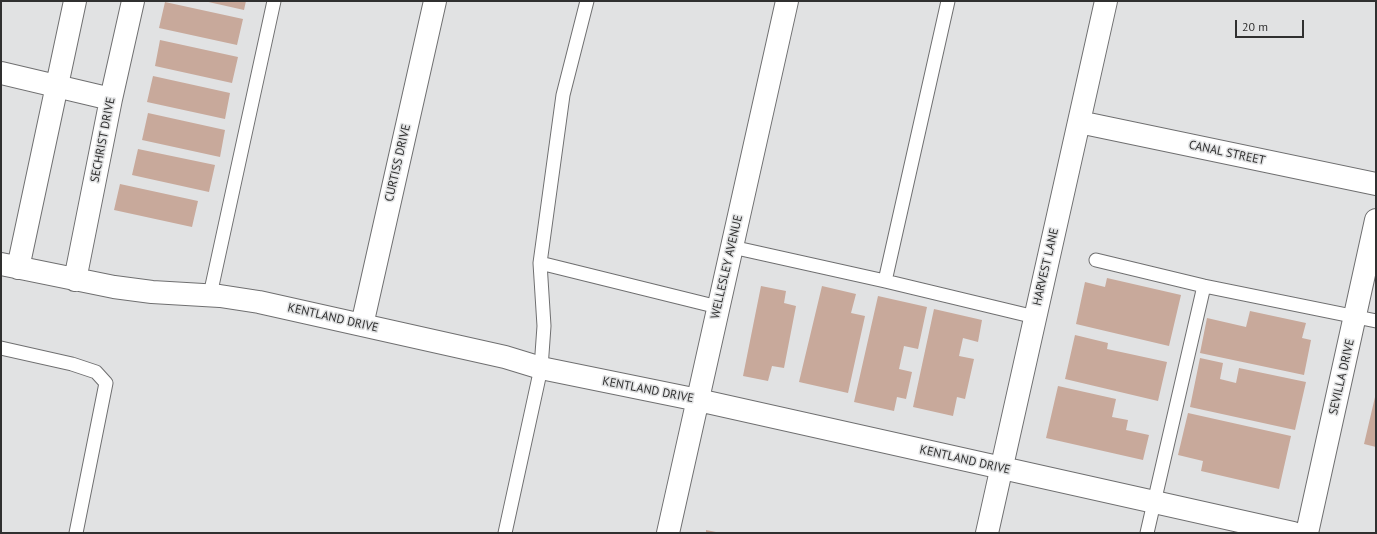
<!DOCTYPE html>
<style>
body{margin:0}
#map{position:relative;width:1377px;height:534px;overflow:hidden;background:#e1e2e3;font-family:"PT Sans",sans-serif}
canvas{display:block}
.frame{position:absolute;inset:0;border:2px solid #303030;pointer-events:none}
.scale{position:absolute;left:1235px;top:20px;width:69px;height:18px;box-sizing:border-box;border:2px solid #303030;border-top:0;padding-left:5px;font-size:12px;line-height:14px;white-space:nowrap;color:#303030;-webkit-text-stroke:3px #e1e2e3;paint-order:stroke}
</style>
<div id="map">
<canvas width="1377" height="534"></canvas>
<div class="frame"></div>
<div class="scale">20 m</div>
</div>
<script>
const ctx = document.querySelector('canvas').getContext('2d');
ctx.lineJoin = 'round';
function fill(path, color) { ctx.fillStyle = color; ctx.fill(path, 'evenodd'); }
const toPath = rows => new Path2D(rows.map(r => 'M' + r).join(''));
function strokePath(path, color, width, dash) { ctx.strokeStyle = color; ctx.lineWidth = width; ctx.lineCap = dash ? 'butt' : 'round'; ctx.setLineDash(dash || []); ctx.stroke(path); }
function write(font, color, halo, rows, align = 'center') {
  ctx.font = font + ' "PT Sans",sans-serif'; ctx.lineWidth = 3; ctx.setLineDash([]); ctx.textBaseline = 'middle'; ctx.strokeStyle = halo; ctx.fillStyle = color; for (const [text, x, y, turn = 0] of rows) {
    ctx.save(); ctx.translate(x, y); ctx.rotate((+turn || 0) * Math.PI / 180); ctx.textAlign = isNaN(turn) ? turn : align; if (halo) ctx.strokeText(text, 0, 0); ctx.fillText(text, 0, 0); ctx.restore();
  }
}
fill(toPath([
 [204,1,246,1,244,10],
 [165,2,243,19,237,45,159,28],
 [160,40,238,57,232,83,155,66],
 [153,76,230,93,225,119,147,102],
 [148,113,225,130,220,157,142,140],
 [138,149,215,165,209,192,132,175],
 [120,184,198,201,192,227,114,210],
 [1107,278,1181,295,1169,346,1076,324,1085,282,1105,287],
 [761,286,786,291,784,303,796,306,784,368,772,366,768,381,743,376],
 [822,286,856,294,851,313,865,316,848,393,799,382],
 [878,296,927,307,918,349,904,346,899,369,912,372,906,399,897,397,894,411,854,402],
 [934,309,982,320,978,342,963,338,959,356,974,359,965,399,957,397,953,416,913,407],
 [1250,311,1306,323,1302,338,1311,340,1304,375,1200,353,1207,318,1246,327],
 [1075,335,1108,343,1107,349,1167,362,1158,401,1065,379],
 [1200,358,1223,363,1220,379,1236,383,1239,368,1306,382,1295,430,1190,407],
 [1058,386,1116,399,1112,417,1128,420,1126,430,1149,435,1143,460,1046,438],
 [1375,397,1376,397,1376,447,1364,444],
 [1188,413,1291,436,1279,489,1201,471,1203,461,1178,455],
 [706,530,716,532,716,533,706,533]
]), '#c8a99b');
const service = toPath([
 [732,247,885,281,1035,317],
 [1096,260,1204,286,1376,321],
 [540,263,718,307],
 [885,281,948,1],
 [210,295,274,1],
 [1,348,72,364,96,372,106,383,76,533],
 [505,533,541,368,544,326,540,263,563,95,587,1],
 [1147,533,1204,286]
]);
const minor = toPath([
 [1,73,111,99],
 [1079,122,1376,184],
 [1,264,114,287,152,292,220,296,259,302,505,357,541,368,698,400,1293,533],
 [18,268,75,1],
 [75,280,111,99,133,1],
 [362,325,435,1],
 [668,533,787,1],
 [987,533,1106,1],
 [1307,533,1376,220]
]);
strokePath(service, '#6f6f70', 15);
strokePath(minor, '#6f6f70', 24);
strokePath(service, '#fff', 13);
strokePath(minor, '#fff', 22);
write('12px', '#303030', '#e1e2e3', [
 ["SECHRIST DRIVE",103,140,-79],
 ["CANAL STREET",1227,153,12],
 ["CURTISS DRIVE",398,163,-77],
 ["WELLESLEY AVENUE",727,267,-77],
 ["HARVEST LANE",1046,267,-77],
 ["KENTLAND DRIVE",333,318,13],
 ["SEVILLA DRIVE",1342,377,-77],
 ["KENTLAND DRIVE",648,390,11],
 ["KENTLAND DRIVE",965,460,13]
]);
</script>
